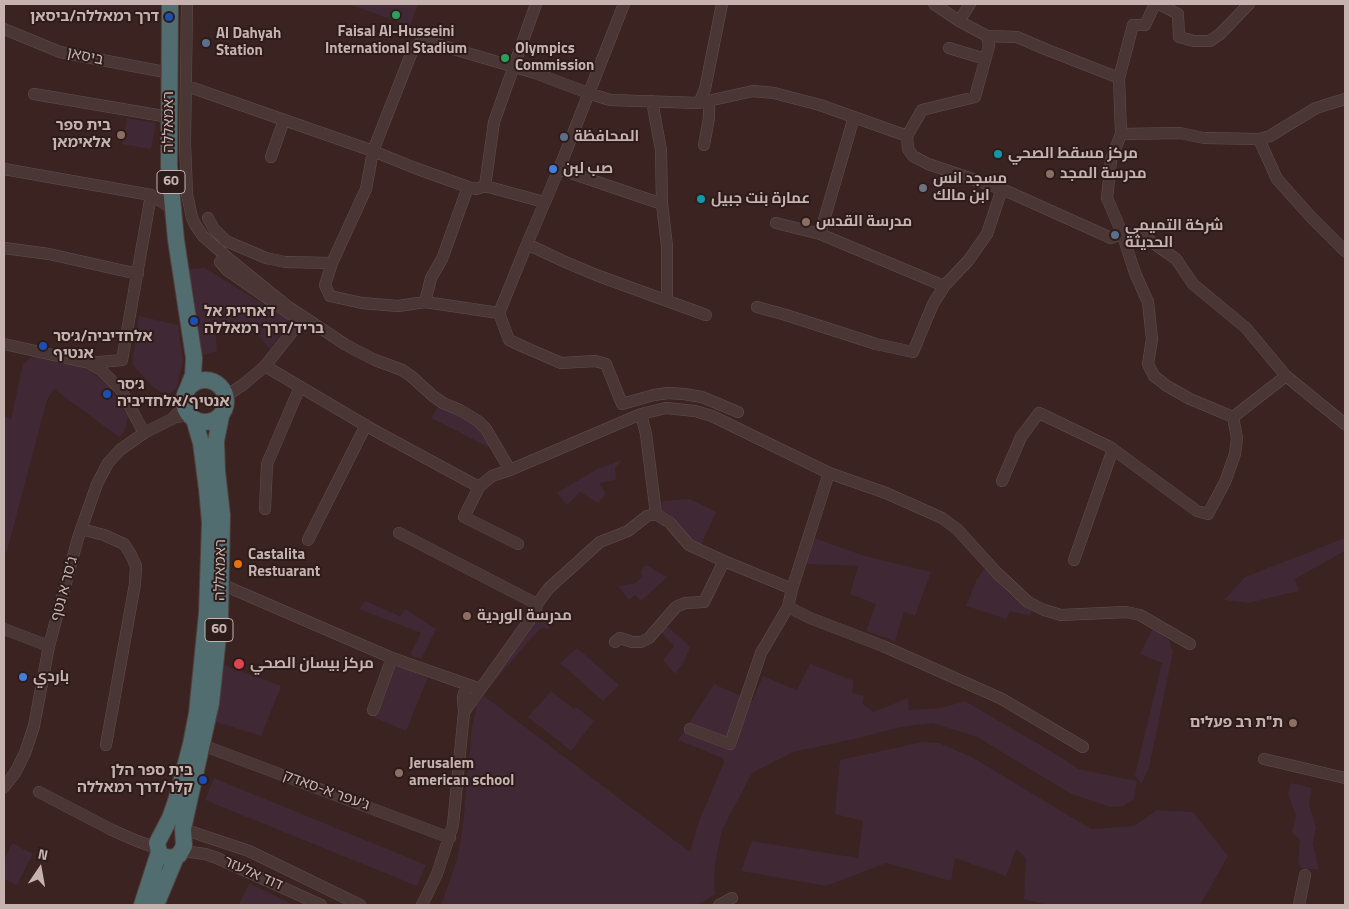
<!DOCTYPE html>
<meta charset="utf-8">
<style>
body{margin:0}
#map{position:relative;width:1349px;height:909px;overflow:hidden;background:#3a2321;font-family:"Titillium Web",sans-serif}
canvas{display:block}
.frame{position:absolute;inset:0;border:5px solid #c6b2af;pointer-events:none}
.north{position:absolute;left:15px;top:844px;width:50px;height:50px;-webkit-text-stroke:4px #2e1c1a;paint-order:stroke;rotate:12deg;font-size:14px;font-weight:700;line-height:20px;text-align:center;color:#c6b2af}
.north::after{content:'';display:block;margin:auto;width:18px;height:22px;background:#c6b2af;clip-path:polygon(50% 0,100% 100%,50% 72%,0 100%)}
</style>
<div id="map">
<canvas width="1349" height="909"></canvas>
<div class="frame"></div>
<div class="north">N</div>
</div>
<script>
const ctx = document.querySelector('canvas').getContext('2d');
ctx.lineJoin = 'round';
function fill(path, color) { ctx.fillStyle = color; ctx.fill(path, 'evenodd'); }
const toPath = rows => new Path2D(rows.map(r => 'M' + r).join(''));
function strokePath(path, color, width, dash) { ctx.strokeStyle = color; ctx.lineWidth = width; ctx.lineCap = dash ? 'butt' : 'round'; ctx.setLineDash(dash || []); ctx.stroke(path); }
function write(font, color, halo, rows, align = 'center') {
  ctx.font = font + ' "Titillium Web",Cairo,"Noto Sans Hebrew",sans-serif'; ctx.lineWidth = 4; ctx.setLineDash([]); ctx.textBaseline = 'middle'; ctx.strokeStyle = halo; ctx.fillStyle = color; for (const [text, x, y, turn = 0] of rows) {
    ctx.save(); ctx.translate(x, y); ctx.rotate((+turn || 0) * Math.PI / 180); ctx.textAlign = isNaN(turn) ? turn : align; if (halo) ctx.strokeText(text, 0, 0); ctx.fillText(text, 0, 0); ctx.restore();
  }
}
fill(toPath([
 [348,4,418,4,410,26],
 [127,118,156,123,151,149,122,144],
 [205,268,290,321,270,349,248,324,215,325,217,351,201,356,189,269],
 [139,316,178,325,183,361,177,387,171,393,164,393,154,388,132,364],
 [33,356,65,362,89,370,109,386,128,416,125,431,119,437,54,389,47,400,7,551,4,553,4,416,11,419,23,364],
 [440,404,481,429,494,450,431,418],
 [622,460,615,468,616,480,599,483,606,494,598,503,580,492,567,505,557,493,597,469],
 [690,499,716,512,700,547,661,511,662,501],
 [814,538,862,555,931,572,915,616,904,612,895,641,866,631,876,604,850,594,858,566,806,564],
 [1345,538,1345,551,1295,579,1299,591,1248,603,1224,600,1245,577],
 [646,565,667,577,641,601,635,595,629,600,618,586,636,583,642,576,641,571],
 [985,568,1009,594,1032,609,1030,616,1010,611,1006,619,966,606,977,579],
 [365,601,400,616,405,609,436,629,421,659,410,655,421,633,359,609],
 [537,618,551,625,548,629,542,628,535,634,487,690,485,686],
 [665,624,690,647,685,660,675,674,663,660,674,646,659,630],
 [1153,628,1169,640,1173,652,1149,768,1141,784,1135,775,1162,663,1140,654],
 [577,648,619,685,603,701,560,663],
 [396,664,428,677,406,731,373,717],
 [810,664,854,681,852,693,864,696,863,704,873,712,908,698,909,710,941,708,965,701,1064,759,1078,769,1137,781,1134,799,1123,806,1111,807,1071,794,977,737,932,723,901,727,859,738,793,752,752,773,722,830,715,864,714,886,716,894,697,905,441,905,457,860,463,825,472,726,477,705,484,696,690,852,699,821,724,762,722,758,678,740,714,684,752,701,763,676,797,690],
 [224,665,281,686,261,736,213,721],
 [551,691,574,709,576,707,594,721,571,751,528,717],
 [922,742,939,743,972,757,1091,829,1134,826,1157,810,1193,812,1228,856,1200,905,1049,905,1024,899,1026,858,1016,849,1006,876,955,858,951,881,886,863,826,886,741,871,752,841,858,858,863,821,835,814,840,760],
 [214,778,426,865,417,886,205,800],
 [1291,783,1312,788,1309,803,1316,828,1313,844,1319,870,1302,868,1298,863,1300,840,1292,832,1296,816,1288,794],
 [12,843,33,854,17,885,4,879,4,860],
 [249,883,294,905,239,905]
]), '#412835');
const minor = toPath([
 [187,4,185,143,187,194,192,218,196,226,203,236,229,259],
 [934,4,959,21,987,36,1017,37,1045,49,1119,78],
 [1155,4,1145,25,1133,25,1119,78,1121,134,1111,160,1107,198,1122,233,1135,273,1148,302,1152,339,1148,364,1154,376,1167,386,1190,399,1233,417,1286,376],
 [1159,4,1178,14,1179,37,1194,41,1210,41,1220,34,1249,4],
 [959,21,970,4],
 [4,29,60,52,170,73],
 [949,48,985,59],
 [187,86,373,151,415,168,468,187,476,189,485,186,544,202],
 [34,94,169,117],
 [652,101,661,150,662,204],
 [699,103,753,91,774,93,820,105,907,136,908,149,913,156,928,164,1002,189,1111,238,1122,233,1146,238,1176,259,1193,284,1246,328,1286,376,1345,424],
 [1121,134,1180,133,1204,138,1259,139,1270,136,1316,108,1345,99],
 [907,136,922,110,975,97,989,46,987,36],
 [1259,139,1277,179,1311,217,1345,251],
 [704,145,709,118,709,101],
 [271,157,284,120],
 [4,169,151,195,173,209],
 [559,169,624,4],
 [485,186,494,122,536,4],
 [208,218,214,229,226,241,266,258,285,262,332,263],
 [776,223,820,234,944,286],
 [820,234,854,117],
 [527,244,559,169,662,204,667,246,667,300],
 [4,248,49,254,138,274],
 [425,302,431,278,442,259,468,187],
 [757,307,786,315,876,344,913,352,933,304,945,285,968,261,987,234,1002,189],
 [499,313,425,302,398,306,362,303,330,296,325,285,332,263,366,189,373,151,413,49,423,40,535,73,588,93,610,100,699,103,705,89,722,4],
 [706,315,596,275,563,261,527,244,499,313,509,340,524,347,561,363,595,361,606,364,622,404,654,395,668,393,684,394,702,397,738,412],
 [304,317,290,314,227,270,220,262,225,258,229,259,287,306,304,317,346,345,375,360,402,370,411,376,433,396,443,403,460,410,478,421,486,429,510,470,641,414,666,408,695,411,712,416,829,473,886,493,942,518,957,529,996,572,1028,602,1044,610,1061,615,1126,612,1140,615,1190,644],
 [4,344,89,363,102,371,121,390,144,433],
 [89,363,122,360,151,195],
 [265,366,370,428,479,487,492,476,510,470],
 [226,396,244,384,265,366,304,317],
 [641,414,646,434,656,514,670,523,689,545,724,561,792,589,788,607,810,618,883,646,1002,699,1083,747],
 [172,419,180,411,184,397],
 [1002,481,1021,437,1039,413,1110,447,1197,511,1208,514,1225,482,1235,454,1237,438,1233,417],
 [479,487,464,517,518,544],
 [265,509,267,464,300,387],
 [81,529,104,535,124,544,130,553,136,566,135,584,106,745],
 [399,533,537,604],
 [308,540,366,425],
 [1074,560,1113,449],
 [221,584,392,658,480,689],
 [792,589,829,473],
 [4,629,49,646],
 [615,642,620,638,632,642,641,642,649,638,676,607,685,603,704,602,724,561],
 [373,710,392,658],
 [464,712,536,611,537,604,549,588,600,542,628,531,647,516,656,514],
 [690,729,730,744,761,653,788,607],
 [202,745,450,838],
 [1264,759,1345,778],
 [4,787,15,773,25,753,34,726,49,646,78,538,97,484,108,463,120,450,144,433,176,417,189,415],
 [39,792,112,830,137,841,157,848],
 [183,829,249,851,360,905],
 [183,851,205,854,217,858,321,905],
 [422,905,437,874,453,825,464,712,463,697,467,685],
 [719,905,732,898],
 [1299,905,1305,875]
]);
const highway = toPath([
 [170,4,169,166,176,240,194,358,193,375,187,390],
 '184 401a21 21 0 1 1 42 0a21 21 0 1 1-42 0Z',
 [194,419,201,443,207,489,210,523,207,613,197,713,191,744,176,801,170,818,157,843,159,852,162,856,171,858,179,855,184,846,183,829,186,815,211,703,220,619,222,515,217,471,216,441,221,416],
 [142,905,159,852],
 [156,905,176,857]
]);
strokePath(minor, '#624f4c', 12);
strokePath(highway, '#513f3c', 18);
strokePath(minor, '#4a3635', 11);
strokePath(highway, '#516d70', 16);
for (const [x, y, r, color] of [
 [396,15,5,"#2e9e5b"],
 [169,17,5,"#1a4fb4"],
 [206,43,5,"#5c6f8a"],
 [505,58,5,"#2e9e5b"],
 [121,135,5,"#8d6e63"],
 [564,137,5,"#5c6f8a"],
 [998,154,5,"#0f9aa8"],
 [553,169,5,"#3f7fe0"],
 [1050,174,5,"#8d6e63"],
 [923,188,5,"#6b7280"],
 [701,199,5,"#0f9aa8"],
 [806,222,5,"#8d6e63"],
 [1115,235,5,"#5c6f8a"],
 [194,321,5,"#1a4fb4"],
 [43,346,5,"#1a4fb4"],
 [107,394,5,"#1a4fb4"],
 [238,564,5,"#e8710a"],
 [467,616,5,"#8d6e63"],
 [239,664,6,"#e0444e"],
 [23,677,5,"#3f7fe0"],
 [1293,723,5,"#8d6e63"],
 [399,773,5,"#8d6e63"],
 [203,780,5,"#1a4fb4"]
]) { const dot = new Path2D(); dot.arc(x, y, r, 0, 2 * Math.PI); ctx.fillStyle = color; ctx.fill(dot); strokePath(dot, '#2e1c1a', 2); }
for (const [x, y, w] of [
 [171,182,28],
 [219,630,28]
]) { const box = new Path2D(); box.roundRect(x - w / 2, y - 11.5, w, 23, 4); ctx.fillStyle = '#2e1c1a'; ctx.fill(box); strokePath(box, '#c6b2af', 1); }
write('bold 14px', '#c6b2af', null, [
 ["60",171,182],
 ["60",219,630]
]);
write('bold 15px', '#c6b2af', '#2e1c1a', [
 ["דרך רמאללה/ביסאן",159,17,"right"],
 ["Faisal Al-Husseini",396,32,"center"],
 ["International Stadium",396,49,"center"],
 ["Al Dahyah",216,34],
 ["Station",216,51],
 ["Olympics",515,49],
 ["Commission",515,66],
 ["בית ספר",111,126,"right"],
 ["אלאימאן",111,143,"right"],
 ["المحافظة",574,137],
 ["مركز مسقط الصحي",1008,154],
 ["صب لبن",563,169],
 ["مدرسة المجد",1060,174],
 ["مسجد انس",933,179],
 ["ابن مالك",933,196],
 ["عمارة بنت جبيل",711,199],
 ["مدرسة القدس",816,222],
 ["شركة التميمي",1125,226],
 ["الحديثة",1125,243],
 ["דאחיית אל",204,312],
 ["בריד/דרך רמאללה",204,329],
 ["אלחדיביה/ג׳סר",53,337],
 ["אנטיף",53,354],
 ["ג׳סר",117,385],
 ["אנטיף/אלחדיביה",117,402],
 ["Castalita",248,555],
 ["Restuarant",248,572],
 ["مدرسة الوردية",477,616],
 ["مركز بيسان الصحي",250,664],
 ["باردي",33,677],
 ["ת\"ת רב פעלים",1283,723,"right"],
 ["Jerusalem",409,764],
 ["american school",409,781],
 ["בית ספר הלן",193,771,"right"],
 ["קלר/דרך רמאללה",193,788,"right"]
], 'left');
write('15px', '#c6b2af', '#2e1c1a', [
 ["ביסאן",85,57,12],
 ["ראמאללה",169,122,-90],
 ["ראמאללה",221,570,-89],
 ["ג'סר א נטף",65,589,-75],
 ["ג'עפר א-סאדק",326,791,20],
 ["דוד אלעזר",253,874,24]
]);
</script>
